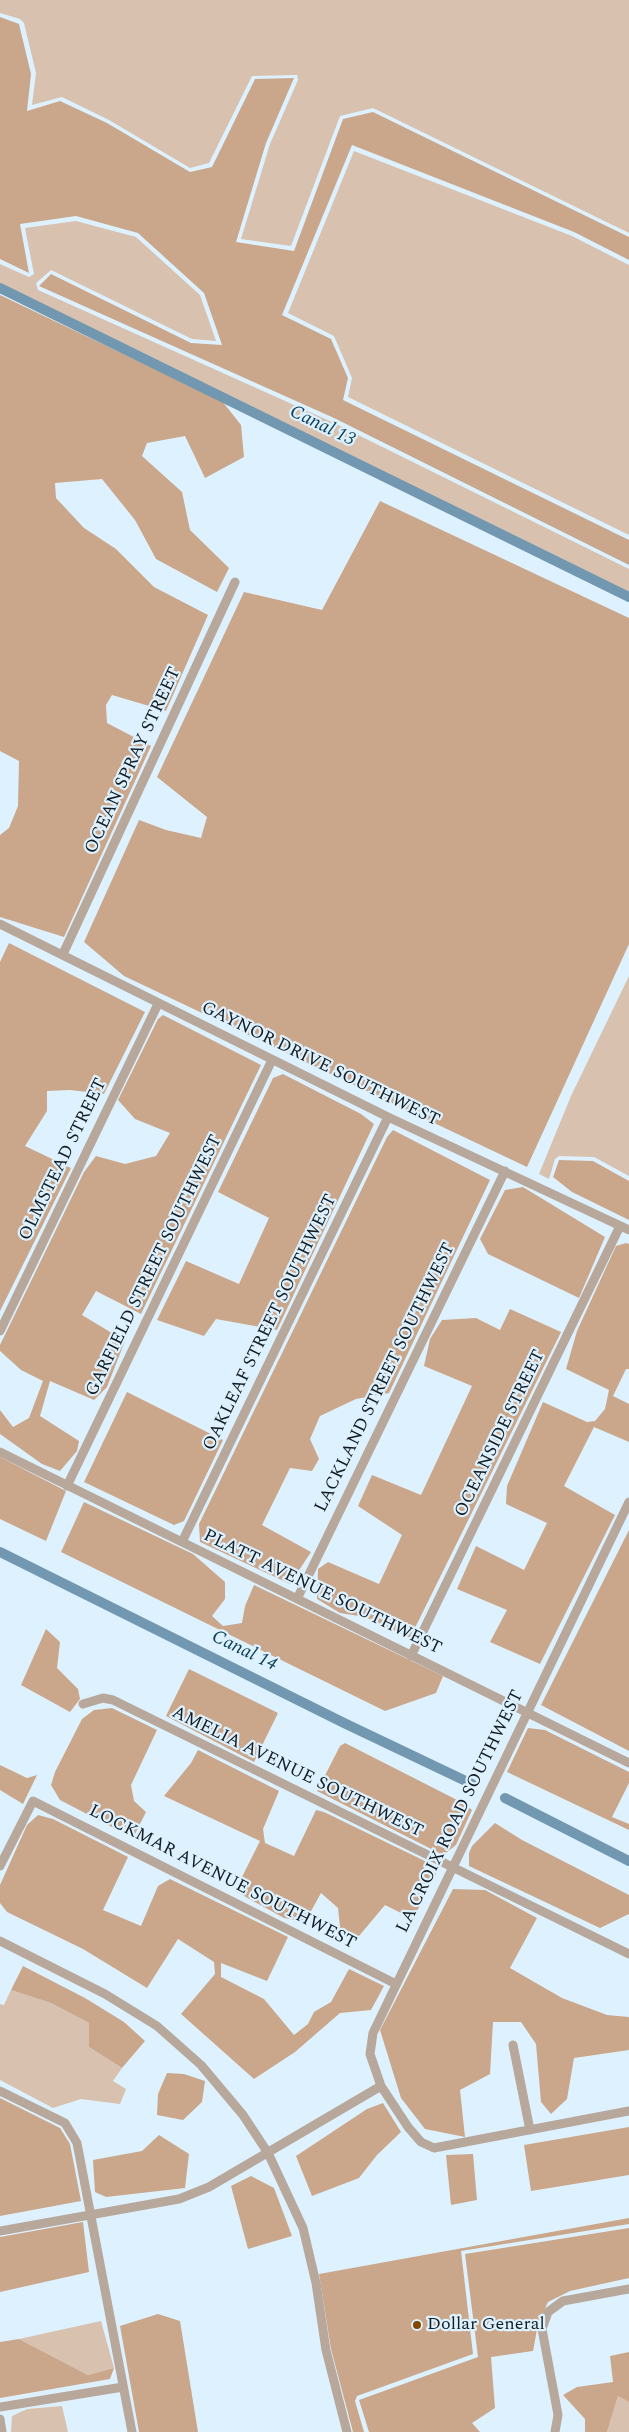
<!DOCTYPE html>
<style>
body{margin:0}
canvas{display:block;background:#def1fe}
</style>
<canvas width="629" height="2432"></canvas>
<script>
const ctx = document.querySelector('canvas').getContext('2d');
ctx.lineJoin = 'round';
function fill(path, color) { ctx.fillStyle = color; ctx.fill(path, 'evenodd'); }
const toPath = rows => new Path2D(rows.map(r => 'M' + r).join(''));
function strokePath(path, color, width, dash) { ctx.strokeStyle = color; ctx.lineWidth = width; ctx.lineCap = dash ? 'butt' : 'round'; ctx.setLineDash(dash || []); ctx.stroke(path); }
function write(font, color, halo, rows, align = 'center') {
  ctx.font = font + ' Spectral,serif'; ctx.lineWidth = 4.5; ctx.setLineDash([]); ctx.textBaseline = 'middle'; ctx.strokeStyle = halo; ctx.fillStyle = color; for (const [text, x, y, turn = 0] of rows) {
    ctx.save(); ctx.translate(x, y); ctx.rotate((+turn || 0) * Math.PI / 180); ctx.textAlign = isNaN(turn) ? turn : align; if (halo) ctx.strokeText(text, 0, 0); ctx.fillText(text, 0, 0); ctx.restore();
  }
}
fill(toPath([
 [0,0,629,0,629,233,373,108,340,116,291,246,241,239,270,144,298,80,297,75,252,76,209,163,190,168,109,120,62,97,32,105,36,73,24,23,20,19,0,13],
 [354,151,572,236,629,265,629,535,348,397,352,378,334,336,288,313],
 [76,221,136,237,200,295,216,341,192,339,51,270,36,283,38,290,332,422,629,569,629,593,0,290,0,264,29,277,34,274,25,228],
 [629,976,629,1176,594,1157,559,1156,555,1159,549,1179,539,1174,571,1096],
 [11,1990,51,2003,89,2023,89,2047,122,2068,113,2081,126,2089,120,2104,81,2099,53,2108,0,2080,0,2004,4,2005],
 [101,2321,114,2368,88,2375,19,2339],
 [618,2396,629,2402,629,2432,607,2432],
 [62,2406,68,2432,11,2432,12,2416,27,2409]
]), '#d8c1af');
fill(toPath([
 [0,17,19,24,31,74,27,111,60,101,107,123,190,172,212,167,255,79,294,78,266,143,236,242,294,251,343,119,373,112,629,237,629,260,574,232,352,145,282,315,331,339,348,378,343,400,629,540,629,565,334,418,39,286,51,274,191,343,222,345,204,293,138,233,76,216,20,224,29,273,0,259],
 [0,295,222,401,241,425,244,457,205,478,185,436,147,443,142,456,182,492,190,530,229,568,217,592,156,559,135,520,102,479,55,483,56,498,84,528,116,549,154,587,208,615,166,711,112,695,106,705,107,723,151,746,64,937,0,917,0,835,9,828,18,806,19,761,0,751],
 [380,501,629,618,629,944,527,1167,124,976,84,942,139,820,166,830,201,838,207,817,157,777,244,592,322,610],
 [9,943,145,1012,104,1094,70,1090,47,1091,47,1111,25,1146,71,1168,0,1311,0,962],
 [163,1015,261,1065,141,1314,96,1291,82,1315,125,1341,107,1387,94,1400,50,1381,40,1416,79,1441,77,1451,60,1471,42,1464,0,1434,0,1410,13,1427,29,1418,43,1381,21,1370,0,1351,0,1345,84,1172,96,1156,125,1164,156,1156,170,1133,135,1119,118,1100,158,1019],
 [283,1074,361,1114,374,1124,277,1330,216,1319,204,1336,157,1320,186,1261,239,1284,269,1218,218,1192,273,1078],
 [393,1130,490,1180,389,1393,356,1399,320,1416,310,1439,319,1459,312,1471,290,1468,262,1525,311,1552,290,1584,200,1542,199,1524,387,1137],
 [559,1160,593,1161,629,1181,629,1220,572,1192,553,1177],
 [523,1187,605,1237,579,1298,488,1254,480,1239,505,1190],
 [626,1243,629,1244,629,1369,626,1369,613,1396,629,1404,629,1442,594,1427,564,1486,615,1515,540,1664,490,1642,507,1610,457,1589,476,1546,524,1570,547,1523,506,1504,507,1486,543,1402,587,1422,595,1421,605,1409,609,1390,566,1369,577,1331,616,1246],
 [510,1309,561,1332,410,1638,365,1617,340,1613,317,1599,318,1569,328,1562,379,1584,402,1535,358,1506,372,1475,421,1495,472,1386,424,1366,430,1339,442,1320,476,1318,500,1330],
 [127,1392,223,1440,184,1521,174,1525,84,1482],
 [0,1457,66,1491,46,1541,0,1519],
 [84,1502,193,1554,225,1582,225,1599,212,1616,223,1626,242,1623,245,1606,254,1585,443,1676,436,1693,385,1711,61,1552],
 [629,1530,629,1751,541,1705],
 [46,1629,60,1642,57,1668,78,1689,80,1699,70,1712,21,1685],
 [189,1669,278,1713,254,1762,166,1716],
 [112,1708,157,1730,131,1785,134,1801,146,1812,133,1838,60,1800,51,1785,55,1772,82,1719,94,1710],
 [528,1728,545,1730,629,1772,629,1783,612,1817,629,1824,629,1830,507,1772],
 [345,1743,465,1804,472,1810,456,1845,443,1855,317,1791,340,1746],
 [198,1750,279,1791,263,1829,265,1843,294,1856,316,1810,324,1812,431,1864,437,1872,413,1919,385,1905,359,1936,341,1936,338,1908,321,1893,305,1922,284,1918,235,1891,260,1841,164,1796,191,1763],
 [0,1765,27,1778,37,1775,23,1804,0,1790],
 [38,1815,53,1819,128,1857,103,1910,141,1926,158,1886,170,1879,288,1937,267,1981,221,1963,221,1977,264,1999,294,2035,308,2024,314,2012,331,2002,349,1969,384,1986,371,2010,340,2013,295,2052,254,2079,181,2014,215,1974,214,1962,178,1939,147,1988,83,1949,7,1912,0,1903,0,1885,27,1825],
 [495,1823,522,1840,629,1895,629,1914,600,1928,469,1866,469,1853,472,1846],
 [453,1889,485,1890,537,1918,510,1968,562,1998,607,2015,629,2017,629,2050,574,2058,567,2099,551,2114,541,2102,536,2044,521,2022,493,2022,490,2074,460,2090,465,2137,425,2129,401,2098,380,2030],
 [23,1966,85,1998,124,2022,145,2041,122,2068,89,2047,89,2023,51,2003,11,1990],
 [167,2073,184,2074,205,2081,202,2102,183,2120,157,2115,158,2094],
 [0,2098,60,2128,70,2144,81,2201,0,2216],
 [383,2103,401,2132,377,2155,359,2178,312,2196,296,2156,367,2109],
 [629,2127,629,2175,531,2191,524,2145],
 [159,2135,189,2154,185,2188,106,2197,95,2192,93,2160,142,2151],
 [473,2154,477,2200,451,2205,446,2155],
 [251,2176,274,2188,292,2236,248,2249,231,2186],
 [629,2218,629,2224,461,2251,473,2354,357,2396,355,2401,364,2432,353,2432,331,2349,319,2274],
 [83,2222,89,2272,0,2292,0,2237],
 [629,2228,629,2278,570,2291,548,2302,538,2324,533,2351,491,2357,495,2408,472,2423,480,2432,369,2432,359,2400,478,2357,465,2254],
 [158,2314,180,2321,198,2432,139,2432,120,2326],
 [19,2339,88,2375,114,2368,110,2379,0,2398,0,2342],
 [629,2352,629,2402,618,2396,607,2432,585,2432,585,2419,563,2395,577,2387,613,2382,610,2356]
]), '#caa78b');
strokePath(toPath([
 [0,288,629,597],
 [0,1552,344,1723,472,1784],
 [505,1798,629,1861]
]), '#7198b0', 10);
strokePath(toPath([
 [0,924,388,1117,629,1230],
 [63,954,235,582],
 [0,1331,158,1004],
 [0,1452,629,1763],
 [67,1486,272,1060],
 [629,1502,373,2033,370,2054,381,2086,408,2127,421,2142,434,2148,629,2111],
 [182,1542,388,1117],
 [297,1599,505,1171],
 [411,1656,620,1226],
 [83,1704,103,1698,113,1700,629,1954],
 [0,1866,33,1801,396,1984],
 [0,1941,105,1994,157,2026,201,2065,243,2115,268,2153,303,2228,316,2283,326,2350,347,2432],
 [513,2045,530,2130],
 [0,2091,65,2123,77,2143,132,2432],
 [0,2231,179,2199,209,2187,381,2086],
 [0,2407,123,2387],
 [0,2419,2,2432],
 [555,2432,558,2415,542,2329,548,2312,563,2301,629,2289]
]), '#b7a89b', 9);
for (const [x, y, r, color] of [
 [417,2325,5,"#834700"]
]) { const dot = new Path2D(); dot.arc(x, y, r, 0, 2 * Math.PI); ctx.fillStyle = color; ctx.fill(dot); strokePath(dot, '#def1fe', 2); }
write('18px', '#141d23', '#def1fe', [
 ["OCEAN SPRAY STREET",134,761,-65],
 ["GAYNOR DRIVE SOUTHWEST",320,1065,26],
 ["OLMSTEAD STREET",64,1160,-64],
 ["GARFIELD STREET SOUTHWEST",155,1266,-64],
 ["OAKLEAF STREET SOUTHWEST",271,1323,-64],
 ["LACKLAND STREET SOUTHWEST",386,1378,-64],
 ["OCEANSIDE STREET",501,1434,-64],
 ["PLATT AVENUE SOUTHWEST",322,1593,26],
 ["AMELIA AVENUE SOUTHWEST",297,1773,26],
 ["LA CROIX ROAD SOUTHWEST",461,1812,-64],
 ["LOCKMAR AVENUE SOUTHWEST",222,1878,27]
]);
write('18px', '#141d23', '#def1fe', [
 ["Dollar General",427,2325]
], 'left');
write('italic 19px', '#0b3f59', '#def1fe', [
 ["Canal 13",322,427,26],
 ["Canal 14",244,1652,26]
]);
</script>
